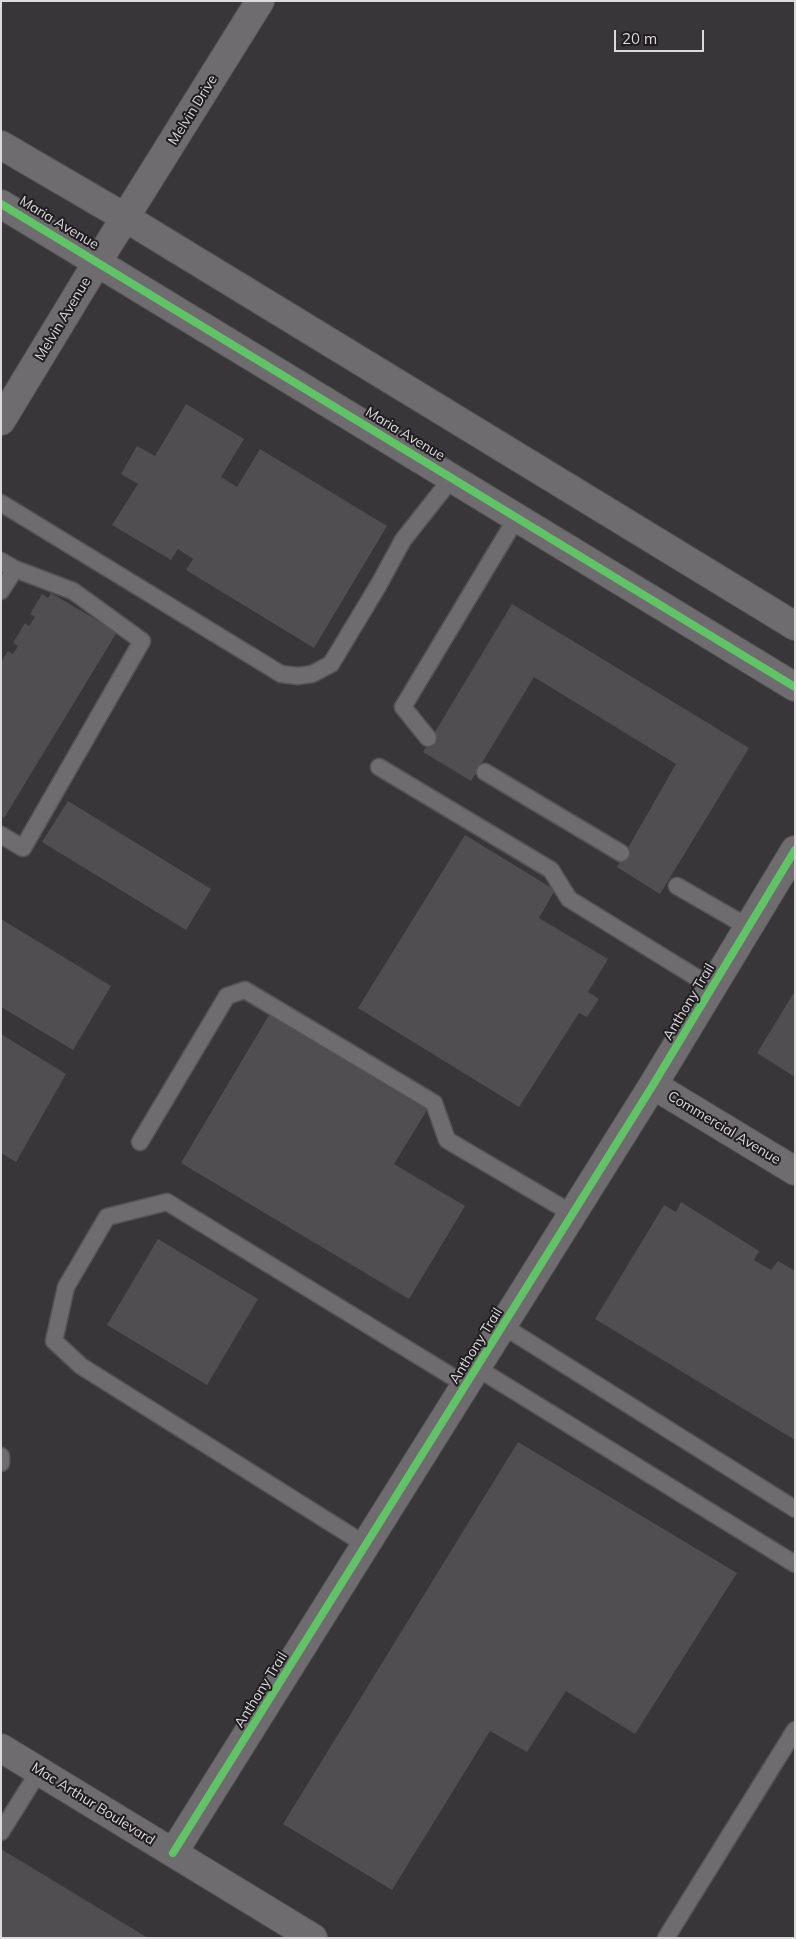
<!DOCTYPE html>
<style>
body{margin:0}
#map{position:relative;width:796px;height:1939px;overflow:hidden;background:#39363a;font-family:Mulish,sans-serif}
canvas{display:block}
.frame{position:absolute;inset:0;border:2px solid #dddadd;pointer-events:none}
.scale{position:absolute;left:614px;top:30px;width:90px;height:22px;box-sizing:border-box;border:2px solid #dddadd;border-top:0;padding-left:6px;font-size:15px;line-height:18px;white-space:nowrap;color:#dddadd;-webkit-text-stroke:4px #201d20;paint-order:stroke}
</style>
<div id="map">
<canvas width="796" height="1939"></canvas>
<div class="frame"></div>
<div class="scale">20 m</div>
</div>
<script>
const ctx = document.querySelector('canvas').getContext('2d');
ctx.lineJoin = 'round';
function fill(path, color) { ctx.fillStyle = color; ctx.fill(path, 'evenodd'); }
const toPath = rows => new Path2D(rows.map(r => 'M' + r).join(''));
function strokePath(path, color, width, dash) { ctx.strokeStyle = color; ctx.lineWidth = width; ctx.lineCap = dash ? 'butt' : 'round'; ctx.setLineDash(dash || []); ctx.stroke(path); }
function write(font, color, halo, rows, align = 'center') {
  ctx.font = font + ' Mulish,sans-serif'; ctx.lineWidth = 4; ctx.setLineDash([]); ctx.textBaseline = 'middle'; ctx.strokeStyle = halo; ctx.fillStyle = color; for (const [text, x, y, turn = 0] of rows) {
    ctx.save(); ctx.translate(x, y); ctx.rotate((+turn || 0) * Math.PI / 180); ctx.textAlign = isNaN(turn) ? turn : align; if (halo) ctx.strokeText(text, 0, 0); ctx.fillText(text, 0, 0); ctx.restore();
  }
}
fill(toPath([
 [186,404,244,439,221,477,237,487,260,449,387,526,314,648,186,570,193,559,178,549,171,560,112,525,138,484,121,474,137,446,155,456],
 [51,593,117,632,4,818,1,816,1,662,8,651,13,654,18,646,13,643,25,623,29,626,35,617,30,614,42,594,48,598],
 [512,604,749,748,660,894,617,867,676,764,534,677,471,781,423,752],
 [68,801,211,889,186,930,42,842],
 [465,835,555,890,539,918,608,959,588,992,599,999,587,1017,579,1013,519,1107,358,1008],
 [1,919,111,986,73,1050,1,1007],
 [795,991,795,1077,757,1053],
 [269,1015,427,1110,394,1164,465,1206,409,1299,181,1163],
 [1,1034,66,1074,16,1162,1,1153],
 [681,1202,759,1251,754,1260,771,1270,778,1261,795,1271,795,1440,595,1319,664,1205,676,1212],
 [158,1239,258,1299,207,1385,107,1325],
 [518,1442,737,1573,635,1734,566,1691,527,1752,490,1731,392,1890,283,1824],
 [1,1849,148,1938,1,1938]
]), '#514e51');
const service = toPath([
 [1,503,281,674,298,676,312,674,331,664,378,586,403,540,452,478],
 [1,561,15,569,1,591],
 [428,738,403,707,517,517],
 [379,767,551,870,569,899,712,987],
 [485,772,621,853],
 [1,835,23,848,142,641,73,591,15,569],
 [677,886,748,927],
 [140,1142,227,996,245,990,434,1103,447,1140,573,1214],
 [503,1326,795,1509],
 [477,1368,795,1564],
 [1,1456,1,1463],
 [366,1545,81,1366,54,1341,66,1287,107,1217,167,1202,466,1385],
 [1,1832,39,1771],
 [666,1938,795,1730]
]);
const minor = toPath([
 [1,145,126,218,795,626],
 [1,204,795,687],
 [1,421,98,261,260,1],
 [653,1085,795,1171],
 [1,1748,313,1938],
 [173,1853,653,1085,795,850]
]);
strokePath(service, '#565356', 19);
strokePath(minor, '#565356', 30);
strokePath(service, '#6f6c6f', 16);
strokePath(minor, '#6f6c6f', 28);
strokePath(toPath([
 [1,204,795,687],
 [173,1853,653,1085,795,850]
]), '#61c268', 8);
write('14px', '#dddadd', '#201d20', [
 ["Melvin Drive",193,110,-58],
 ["Maria Avenue",59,223,31],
 ["Melvin Avenue",63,319,-59],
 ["Maria Avenue",405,434,31],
 ["Anthony Trail",689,1002,-59],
 ["Commercial Avenue",724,1128,31],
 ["Anthony Trail",476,1346,-58],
 ["Anthony Trail",261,1690,-58],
 ["Mac Arthur Boulevard",93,1804,32]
]);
</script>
